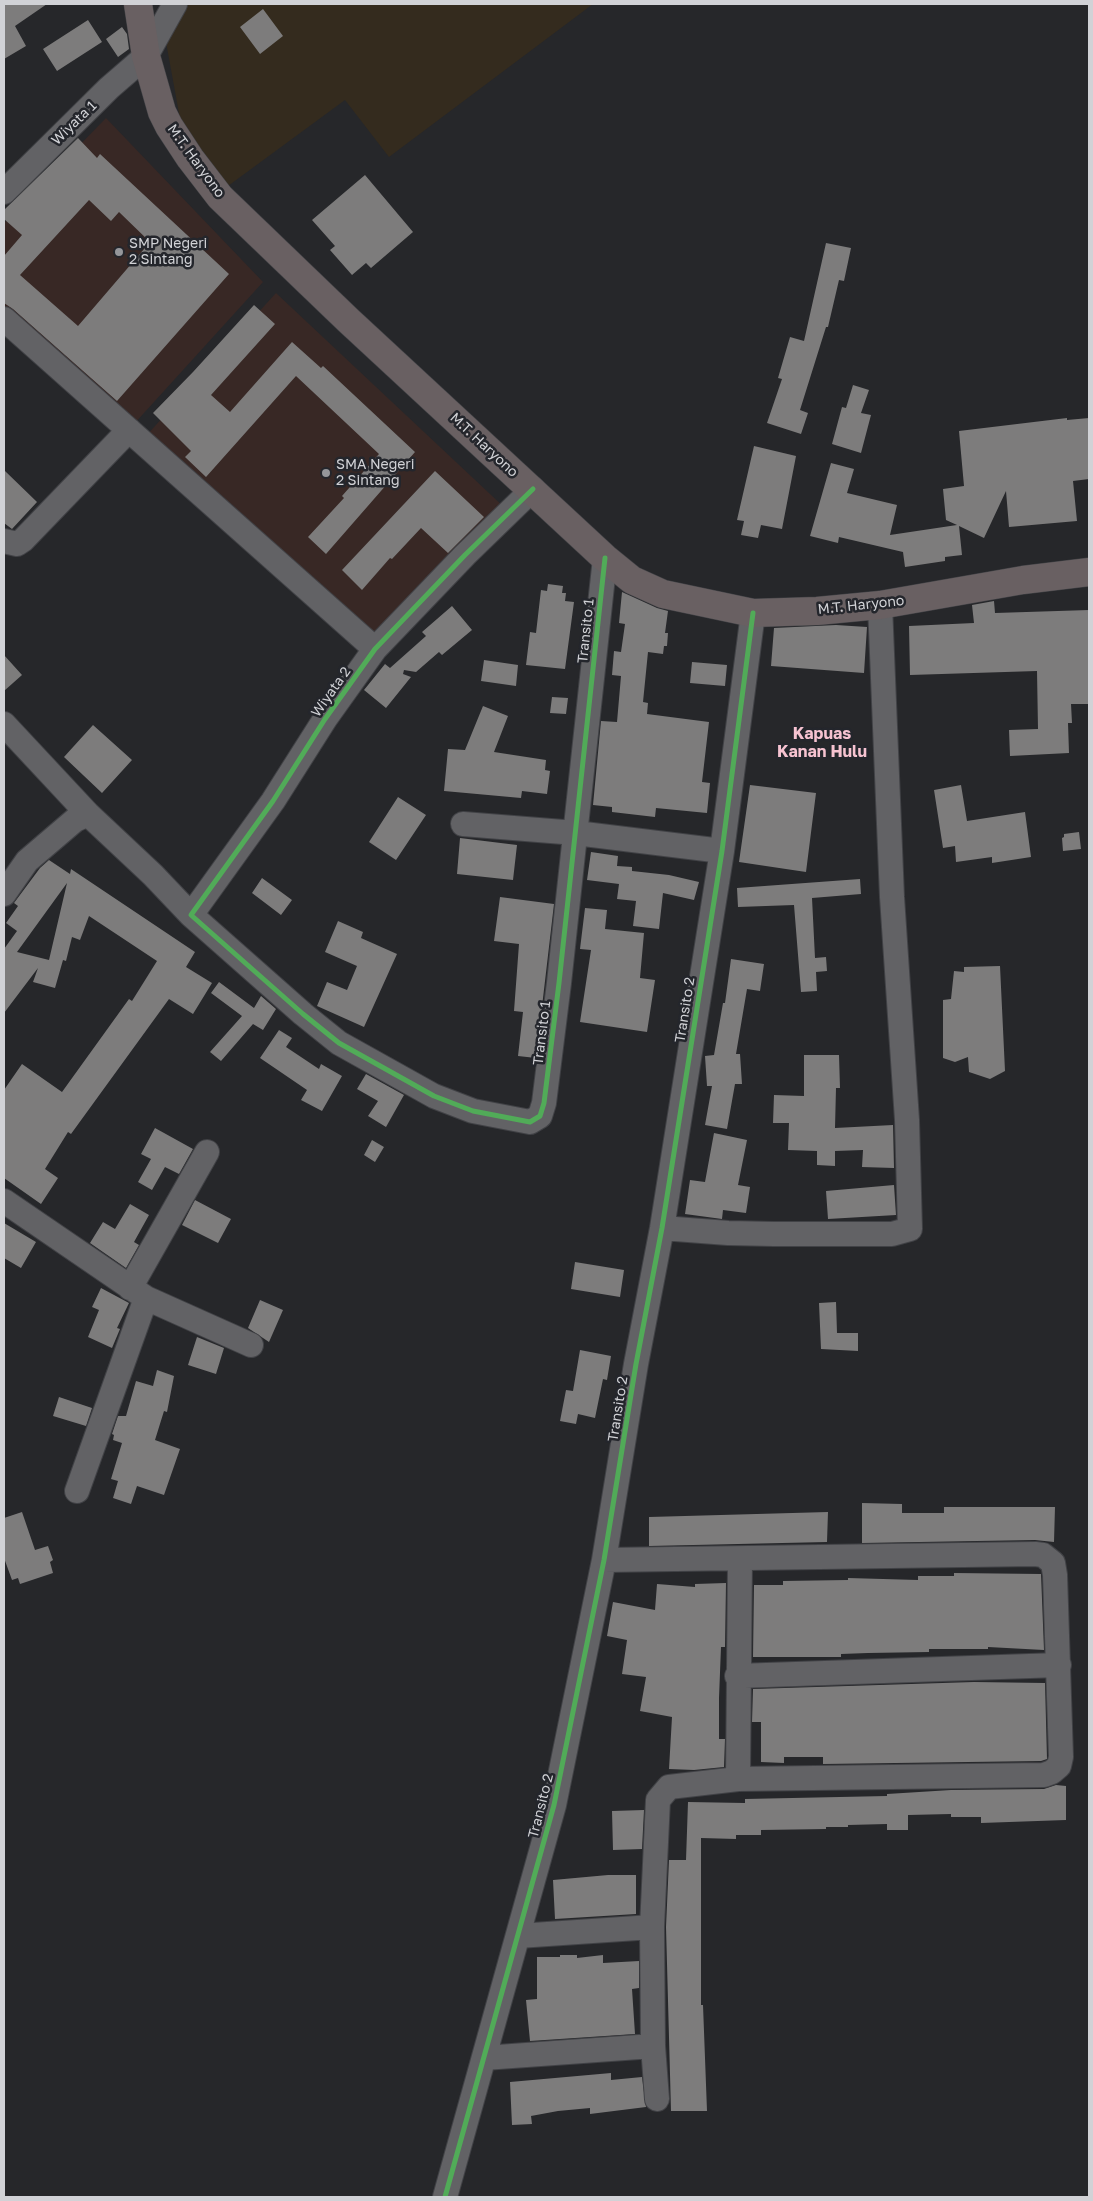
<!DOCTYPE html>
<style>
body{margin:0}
#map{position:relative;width:1093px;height:2201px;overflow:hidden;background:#26272a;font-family:"Golos Text",sans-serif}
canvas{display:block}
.frame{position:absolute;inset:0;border:5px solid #d1d2d6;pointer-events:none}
</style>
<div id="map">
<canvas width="1093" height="2201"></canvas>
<div class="frame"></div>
</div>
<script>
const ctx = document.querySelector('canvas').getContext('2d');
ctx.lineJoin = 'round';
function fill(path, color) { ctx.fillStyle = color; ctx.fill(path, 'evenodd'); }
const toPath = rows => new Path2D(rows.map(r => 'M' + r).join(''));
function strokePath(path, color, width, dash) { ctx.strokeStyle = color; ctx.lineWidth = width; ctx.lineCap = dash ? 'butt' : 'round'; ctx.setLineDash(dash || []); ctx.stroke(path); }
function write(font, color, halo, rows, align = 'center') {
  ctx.font = font + ' "Golos Text",sans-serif'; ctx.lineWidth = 5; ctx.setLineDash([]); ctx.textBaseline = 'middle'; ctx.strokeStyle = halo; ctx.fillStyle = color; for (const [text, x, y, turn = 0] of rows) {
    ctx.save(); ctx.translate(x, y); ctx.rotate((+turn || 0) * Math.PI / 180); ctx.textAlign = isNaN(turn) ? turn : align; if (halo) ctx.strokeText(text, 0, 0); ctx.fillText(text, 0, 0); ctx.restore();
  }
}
fill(toPath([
 [159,4,593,4,389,157,345,100,228,186,181,124]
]), '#342b1e');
fill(toPath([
 [106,118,263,282,134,424,4,311,4,223],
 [276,293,506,509,375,642,145,437]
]), '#382825');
fill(toPath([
 [4,4,47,4,15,26,26,46,4,59],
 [263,9,283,36,260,54,240,27],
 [88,20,102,42,57,71,43,49],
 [122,27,127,34,129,49,118,57,106,39],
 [78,138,97,158,100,154,229,274,117,401,13,309,4,303,4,256,22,235,4,219,4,210],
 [89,200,111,221,119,212,150,242,78,326,20,275],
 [365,175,413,232,371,268,366,263,352,275,330,250,335,246,312,220],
 [826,243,851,248,844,281,839,280,828,327,826,327,800,410,808,413,801,434,767,423,782,379,778,378,790,337,804,341],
 [254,305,275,324,211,395,230,412,292,342,321,368,323,366,415,452,326,554,308,537,344,498,342,496,379,454,296,376,206,477,185,457,191,451,153,413,193,372],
 [853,385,869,390,861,413,871,415,861,453,832,444,842,407,846,408],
 [1067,418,1067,420,1089,418,1089,479,1073,481,1077,521,1009,527,1006,491,984,538,959,526,962,555,945,557,945,561,905,567,903,552,839,537,838,543,810,536,831,463,854,469,847,493,897,505,890,535,957,525,946,520,943,489,964,486,959,431],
 [754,446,796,456,782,529,761,525,758,538,741,535,744,521,737,520],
 [4,470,37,502,12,529,4,523],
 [435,471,484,517,448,553,421,528,392,559,390,558,362,590,342,570],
 [548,584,563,586,562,593,566,593,565,601,574,602,565,669,526,665,530,632,536,633,541,590,547,591],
 [622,592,657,608,668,611,665,633,668,633,667,646,664,646,663,654,648,652,643,702,648,703,647,714,709,722,702,782,710,783,707,813,656,808,655,817,612,812,612,807,593,805,601,721,617,722,621,676,612,675,614,651,621,652,625,624,619,623],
 [994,601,995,613,1089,610,1089,704,1071,704,1072,723,1068,723,1069,753,1010,756,1009,730,1038,729,1037,671,910,675,909,626,974,623,972,605],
 [452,606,472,630,442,655,439,652,416,672,404,670,403,674,411,677,386,708,364,690,385,664,390,668,426,636,422,632],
 [836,625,867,627,864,673,771,666,774,628],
 [4,655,22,675,4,691],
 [484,660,518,665,516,686,481,681],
 [692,662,727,665,725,686,690,683],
 [552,697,568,698,566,714,550,713],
 [483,706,508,716,494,752,546,760,545,770,550,771,547,794,522,791,521,798,444,791,448,749,465,750],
 [93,725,132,760,102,793,64,757],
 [750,785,816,793,806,872,739,862],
 [961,785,967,821,1025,812,1031,857,992,863,992,857,956,862,955,846,943,848,934,790],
 [398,797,426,815,396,860,369,842],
 [1079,832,1081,849,1063,851,1062,838,1064,837,1064,834],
 [460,838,517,845,513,880,457,874],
 [591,852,618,856,617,866,632,867,632,871,669,875,699,882,694,900,663,893,659,929,633,926,636,901,617,899,619,884,587,880],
 [49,860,70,874,71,869,195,952,186,967,212,983,193,1014,169,999,71,1134,68,1132,45,1169,58,1178,41,1204,4,1178,4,1090,22,1064,62,1092,129,999,132,1001,157,961,89,916,80,940,72,937,66,961,63,960,55,988,33,982,38,968,4,1013,4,949,17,931,6,923,18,906,14,903,40,868],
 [67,883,49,960,17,952],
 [262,878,292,900,281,915,252,893],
 [860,879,861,894,812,898,815,958,826,957,827,971,816,972,817,991,801,992,794,905,738,907,737,888],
 [500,897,554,904,536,1058,518,1056,523,1012,514,1011,519,944,494,941],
 [585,908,607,910,605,929,644,933,640,978,655,980,647,1032,580,1022,591,950,580,949],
 [338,921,363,932,361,938,397,954,364,1027,317,1006,327,982,347,990,357,966,325,952],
 [731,959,764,964,760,991,747,989,736,1054,740,1054,742,1084,735,1084,727,1129,705,1125,712,1086,707,1086,705,1056,714,1055,723,1003,725,1003],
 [1000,966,1005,1071,990,1079,969,1072,968,1057,955,1062,943,1058,943,1000,951,999,954,971,964,972,964,967],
 [219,982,254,1008,261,996,276,1009,263,1030,253,1024,221,1061,210,1052,242,1016,211,993],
 [279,1030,292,1038,286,1047,319,1069,321,1064,342,1076,322,1111,301,1100,307,1090,260,1058],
 [804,1055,839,1055,840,1088,836,1088,835,1128,893,1125,894,1168,862,1167,863,1150,835,1151,835,1166,817,1165,817,1151,788,1150,789,1123,773,1123,774,1095,804,1096],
 [366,1074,404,1095,386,1127,368,1116,378,1101,357,1089],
 [155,1128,193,1149,179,1174,165,1167,152,1190,138,1182,151,1159,141,1154],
 [714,1133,747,1140,738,1185,750,1187,746,1213,723,1210,722,1219,685,1214,690,1180,705,1182],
 [372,1140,384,1147,375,1162,364,1155],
 [894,1185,896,1215,828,1219,826,1191],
 [195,1200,231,1219,218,1243,182,1225],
 [130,1204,149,1215,134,1242,139,1245,126,1268,90,1243,103,1222,115,1229],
 [4,1223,36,1242,21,1268,4,1258],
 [575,1262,624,1270,620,1297,571,1289],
 [101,1288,129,1303,117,1328,120,1329,112,1348,88,1337,99,1310,92,1307],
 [260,1300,283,1310,269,1342,248,1328],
 [836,1302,837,1333,858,1333,858,1351,821,1349,819,1303],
 [197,1337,224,1348,216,1374,188,1365],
 [580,1350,611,1356,607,1380,603,1379,595,1418,578,1414,576,1424,560,1421,566,1390,573,1391],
 [157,1370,174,1376,167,1412,164,1411,155,1440,180,1449,164,1495,137,1486,131,1504,113,1498,118,1481,111,1479,122,1443,113,1440,114,1435,112,1434,118,1416,126,1416,136,1381,153,1386],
 [59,1397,92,1408,86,1426,53,1416],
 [862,1503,902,1504,902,1513,944,1513,944,1507,1055,1507,1054,1542,1035,1540,862,1543],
 [22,1512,35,1550,48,1546,53,1560,50,1562,53,1573,20,1584,18,1578,12,1580,4,1558,4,1518],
 [828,1512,827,1542,649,1546,649,1517],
 [954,1573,1041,1574,1044,1650,988,1647,988,1649,929,1649,929,1652,868,1653,841,1654,841,1657,753,1657,754,1585,783,1585,783,1581,848,1580,848,1578,918,1580,918,1576,954,1576],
 [726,1583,725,1647,721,1647,719,1698,719,1739,725,1739,724,1767,694,1770,669,1769,672,1717,640,1711,646,1677,622,1674,627,1640,607,1636,613,1602,655,1610,657,1584,695,1587,695,1584],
 [974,1682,1045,1683,1047,1759,1041,1761,823,1764,823,1757,784,1757,784,1763,761,1762,761,1722,752,1722,753,1689],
 [1056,1785,1066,1786,1066,1820,981,1823,981,1817,951,1817,951,1814,908,1815,908,1830,887,1830,887,1824,848,1825,848,1827,826,1827,826,1829,761,1830,761,1835,736,1835,736,1839,701,1838,701,2005,703,2005,707,2111,671,2111,666,1927,669,1860,686,1860,688,1802,745,1803,745,1799,887,1796,887,1794,951,1790,1044,1789],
 [644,1810,642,1849,613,1850,612,1811],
 [608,1875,636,1875,636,1914,555,1919,553,1880],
 [560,1955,577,1955,577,1958,603,1955,603,1963,639,1961,639,1988,632,1989,635,2034,530,2041,526,2000,537,1999,537,1957,560,1957],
 [611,2073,611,2080,642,2077,646,2107,590,2114,590,2108,558,2111,531,2116,532,2124,512,2125,510,2082]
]), '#7d7c7c');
const minor = toPath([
 [4,192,109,88,146,56,175,4],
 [4,319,375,649],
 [533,489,465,555,375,649,325,719,273,801,191,915,303,1014,339,1043,434,1096,473,1111,530,1122,540,1116,544,1103,559,983,605,558],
 [4,541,17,544,23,540,129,430],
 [4,724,88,814],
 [463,824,576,833,722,851],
 [4,894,27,861,75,820,88,814,153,875,191,915],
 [4,1201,146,1298,251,1345],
 [662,1228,728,1233,774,1234,892,1234,910,1229,907,1120,892,897,880,605],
 [130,1288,207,1152],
 [77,1491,146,1298],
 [604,1560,1035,1554,1043,1555,1053,1563,1055,1575,1061,1757,1059,1766,1052,1772,1044,1775,738,1779,669,1787,658,1800,652,1927,653,2046,657,2099],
 [737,1676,1059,1665],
 [738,1779,740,1559],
 [518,1936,652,1927],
 [484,2058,653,2046],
 [445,2197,554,1805,604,1560,636,1364,662,1228,722,851,753,613]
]);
const highway = toPath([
 [138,4,146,56,162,112,169,126,190,158,220,197,348,320,605,558,632,580,663,594,753,613,817,611,880,605,1023,580,1089,572]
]);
strokePath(minor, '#414246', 26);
strokePath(highway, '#414246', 29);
strokePath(minor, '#626265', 24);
strokePath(highway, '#696062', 28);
strokePath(toPath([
 [533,489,465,555,375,649,325,719,273,801,191,915,303,1014,339,1043,434,1096,473,1111,530,1122,540,1116,544,1103,559,983,605,558],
 [445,2197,554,1805,604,1560,636,1364,662,1228,722,851,753,613]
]), '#51ab58', 5);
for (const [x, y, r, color] of [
 [119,252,5,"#95969a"],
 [326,473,5,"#95969a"]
]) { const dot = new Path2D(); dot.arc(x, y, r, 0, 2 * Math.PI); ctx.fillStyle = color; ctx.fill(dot); strokePath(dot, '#24262c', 2); }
write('14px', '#d1d2d6', '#24262c', [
 ["Wiyata 1",74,123,-44],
 ["M.T. Haryono",196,161,54],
 ["M.T. Haryono",484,445,43],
 ["M.T. Haryono",861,605,-6],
 ["Transito 1",586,631,-84],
 ["Wiyata 2",331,692,-55],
 ["Transito 2",685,1010,-81],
 ["Transito 1",542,1033,-83],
 ["Transito 2",618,1409,-81],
 ["Transito 2",541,1806,-76]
]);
write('14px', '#d1d2d6', '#24262c', [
 ["SMP Negeri",129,244],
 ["2 Sintang",129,260],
 ["SMA Negeri",336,465],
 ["2 Sintang",336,481]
], 'left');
write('bold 16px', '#f6c3d1', '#24262c', [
 ["Kapuas",822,734],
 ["Kanan Hulu",822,752]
]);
</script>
